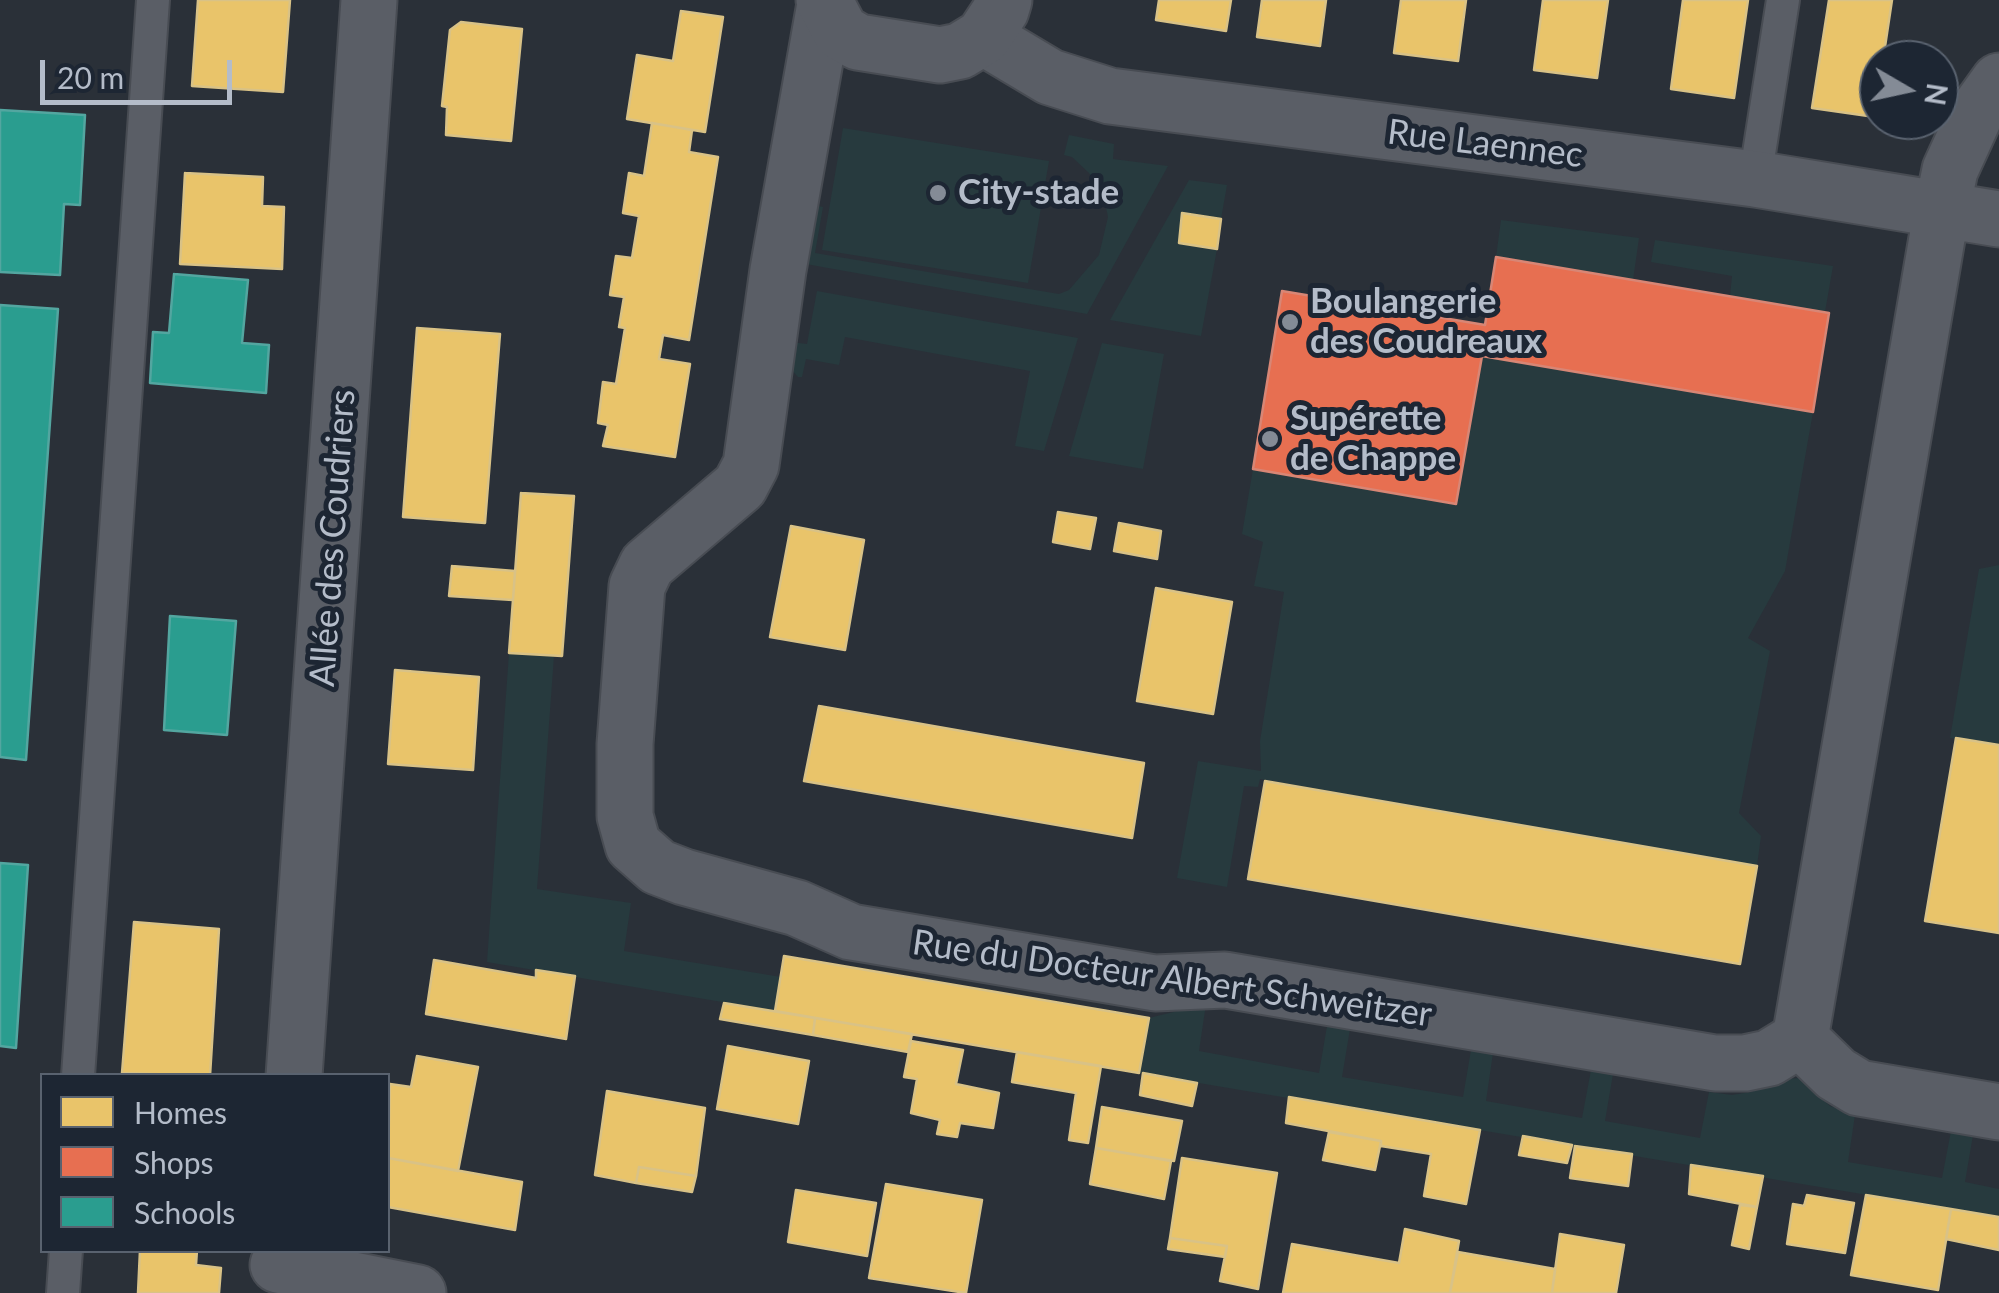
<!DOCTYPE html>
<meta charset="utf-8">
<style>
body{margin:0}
#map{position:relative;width:1999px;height:1293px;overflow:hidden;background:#2a3038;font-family:Lato,sans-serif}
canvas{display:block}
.legend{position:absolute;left:40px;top:1073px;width:350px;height:180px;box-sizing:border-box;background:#1d2633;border:2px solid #59626f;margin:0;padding:12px 18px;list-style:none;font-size:30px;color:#b4bcc9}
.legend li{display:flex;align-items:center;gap:20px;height:50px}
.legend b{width:50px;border:2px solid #59626f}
.north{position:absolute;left:1859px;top:40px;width:100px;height:100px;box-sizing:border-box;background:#1d2633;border:2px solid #59626f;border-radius:50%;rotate:99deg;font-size:28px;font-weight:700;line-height:40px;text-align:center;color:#b4bcc9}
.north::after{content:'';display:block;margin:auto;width:35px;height:45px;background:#848b96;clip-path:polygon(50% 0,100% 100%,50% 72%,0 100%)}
.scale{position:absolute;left:40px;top:60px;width:192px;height:45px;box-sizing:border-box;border:5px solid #b4bcc9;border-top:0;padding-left:12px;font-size:30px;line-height:35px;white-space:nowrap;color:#b4bcc9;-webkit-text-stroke:8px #1d2633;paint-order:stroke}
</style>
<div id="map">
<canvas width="1999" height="1293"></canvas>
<ul class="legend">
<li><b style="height:28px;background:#e9c46a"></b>Homes</li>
<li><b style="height:28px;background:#e76f51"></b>Shops</li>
<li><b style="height:28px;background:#2a9d8f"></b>Schools</li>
</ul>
<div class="north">N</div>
<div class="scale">20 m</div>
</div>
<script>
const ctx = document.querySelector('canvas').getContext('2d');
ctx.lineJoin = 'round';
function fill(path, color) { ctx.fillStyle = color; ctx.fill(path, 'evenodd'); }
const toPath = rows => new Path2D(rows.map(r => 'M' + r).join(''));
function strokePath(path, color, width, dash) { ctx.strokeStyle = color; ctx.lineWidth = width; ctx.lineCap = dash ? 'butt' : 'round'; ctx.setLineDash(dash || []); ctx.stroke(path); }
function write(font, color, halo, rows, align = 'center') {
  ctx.font = font + ' Lato,sans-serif'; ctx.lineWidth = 10; ctx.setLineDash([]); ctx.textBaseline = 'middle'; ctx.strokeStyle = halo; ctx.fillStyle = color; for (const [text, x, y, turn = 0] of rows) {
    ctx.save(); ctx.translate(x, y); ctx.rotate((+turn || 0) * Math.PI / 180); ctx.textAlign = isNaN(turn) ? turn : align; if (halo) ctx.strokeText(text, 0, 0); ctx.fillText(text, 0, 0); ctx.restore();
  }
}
fill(toPath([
 [843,128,1049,161,1028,283,822,250],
 [1069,135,1114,144,1113,159,1168,166,1087,314,800,263,814,205,823,207,815,253,1059,294,1069,290,1099,255,1108,217,1104,198,1089,173,1072,157,1064,155],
 [1189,180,1227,185,1221,219,1182,214,1179,243,1217,249,1201,336,1110,320],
 [1501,220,1639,238,1633,280,1496,257],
 [1655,240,1833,266,1825,312,1730,296,1732,276,1651,262],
 [817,291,1078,338,1044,451,1015,446,1030,371,845,337,839,365,806,359,802,377,798,377,790,368,790,342,807,344],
 [1102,343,1164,354,1143,469,1069,456],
 [1482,356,1813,412,1785,571,1748,638,1770,651,1739,813,1761,836,1757,866,1260,779,1258,787,1244,786,1227,887,1177,878,1198,761,1261,771,1260,741,1284,592,1254,586,1263,542,1242,534,1253,469,1456,504],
 [1999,565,1999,745,1950,738,1979,569],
 [509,653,554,656,537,889,631,903,624,951,781,977,775,1011,487,962],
 [1206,1004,1199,1051,1319,1073,1327,1026,1350,1029,1342,1077,1463,1097,1471,1050,1493,1053,1486,1101,1582,1118,1591,1070,1613,1074,1605,1121,1700,1138,1709,1092,1732,1095,1751,1092,1788,1079,1799,1078,1830,1106,1855,1115,1848,1162,1942,1178,1951,1131,1973,1135,1965,1182,1999,1189,1999,1217,1139,1073,1149,1018]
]), '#273a3e');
const homes = toPath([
 [198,0,290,0,283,92,192,86,198,0],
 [1159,0,1231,0,1226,31,1156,20,1159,0],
 [1262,0,1326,0,1320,46,1257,37,1262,0],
 [1401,0,1466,0,1458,61,1394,53,1401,0],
 [1543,0,1608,0,1597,78,1534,70,1543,0],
 [1683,0,1748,0,1734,98,1671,89,1683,0],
 [1829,0,1892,0,1883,60,1879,60,1875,117,1812,108,1829,0],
 [681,11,723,17,705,132,627,119,637,55,673,61,681,11],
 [461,22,522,29,511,141,446,135,447,107,442,106,450,30,461,22],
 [652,123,692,130,689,152,718,157,689,340,663,335,659,359,690,364,675,457,603,446,608,425,598,423,603,382,616,384,625,328,619,327,624,297,610,295,616,256,632,258,639,216,623,213,629,173,644,176,652,123],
 [185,173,263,177,262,206,284,207,282,269,180,264,185,173],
 [1182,213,1221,219,1217,249,1179,243,1182,213],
 [417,328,500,334,485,523,403,517,417,328],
 [521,493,574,496,562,656,509,653,521,493],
 [1058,512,1096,518,1090,549,1053,542,1058,512],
 [1119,523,1161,531,1157,559,1114,551,1119,523],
 [791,526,864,540,845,650,770,637,791,526],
 [452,566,515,571,513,600,449,596,452,566],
 [1156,588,1232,602,1213,714,1137,701,1156,588],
 [395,670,479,677,473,770,388,764,395,670],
 [819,706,1144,763,1132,838,804,781,819,706],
 [1956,738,1999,745,1999,933,1925,921,1956,738],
 [1265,781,1757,866,1740,964,1248,879,1265,781],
 [134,922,219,929,210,1076,122,1073,134,922],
 [784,956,1149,1018,1139,1073,775,1011,784,956],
 [434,960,536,978,536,970,575,976,566,1039,426,1014,434,960],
 [724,1003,815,1018,813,1035,720,1019,724,1003],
 [815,1018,912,1034,908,1052,813,1035,815,1018],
 [911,1041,963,1050,956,1084,999,1093,993,1128,960,1123,957,1137,937,1134,940,1120,911,1113,917,1079,904,1077,911,1041],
 [728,1046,809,1061,798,1124,717,1109,728,1046],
 [1017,1052,1101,1066,1088,1143,1069,1140,1076,1093,1012,1082,1017,1052],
 [417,1056,478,1067,458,1171,388,1158,390,1084,411,1087,417,1056],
 [1143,1073,1197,1083,1192,1106,1140,1095,1143,1073],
 [607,1091,705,1108,696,1176,639,1167,636,1183,595,1175,607,1091],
 [1289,1097,1480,1130,1466,1204,1424,1196,1431,1154,1381,1146,1381,1141,1286,1123,1289,1097],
 [1102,1107,1182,1121,1174,1161,1096,1148,1102,1107],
 [1329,1132,1381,1141,1375,1170,1323,1160,1329,1132],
 [1523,1136,1572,1145,1567,1163,1519,1155,1523,1136],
 [1575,1146,1632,1154,1628,1186,1570,1178,1575,1146],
 [1096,1148,1171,1161,1164,1199,1090,1184,1096,1148],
 [388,1158,522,1182,515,1230,388,1207,388,1158],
 [1182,1158,1277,1173,1258,1289,1220,1281,1227,1246,1170,1238,1182,1158],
 [1691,1165,1763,1176,1757,1207,1689,1194,1691,1165],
 [639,1167,696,1176,692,1192,636,1183,639,1167],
 [886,1184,982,1200,966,1293,869,1278,886,1184],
 [796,1190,876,1203,867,1256,788,1242,796,1190],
 [1807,1195,1854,1203,1845,1253,1787,1244,1793,1204,1804,1206,1807,1195],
 [1866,1195,1951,1209,1938,1290,1851,1275,1866,1195],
 [1740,1205,1757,1207,1749,1249,1732,1245,1740,1205],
 [1951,1209,1999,1217,1999,1250,1946,1239,1951,1209],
 [1405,1229,1459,1241,1450,1293,1283,1293,1292,1244,1399,1263,1405,1229],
 [1560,1234,1624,1245,1616,1293,1552,1293,1560,1234],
 [1170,1238,1227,1246,1225,1257,1168,1249,1170,1238],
 [140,1250,197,1250,196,1265,221,1268,219,1293,138,1293,140,1250],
 [1458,1252,1555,1269,1552,1293,1450,1293,1458,1252]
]);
fill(homes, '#e9c46a');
strokePath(homes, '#d9c286', 2.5);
const shops = toPath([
 [1496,257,1829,313,1813,412,1482,356,1456,504,1253,469,1282,291,1485,325,1496,257]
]);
fill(shops, '#e76f51');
strokePath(shops, '#d88675', 2.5);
const schools = toPath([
 [0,110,85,115,80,205,64,204,60,275,0,272,0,110],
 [174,274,248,280,242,343,269,345,266,393,150,383,153,332,169,333,174,274],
 [0,305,58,309,26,760,0,757,0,305],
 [170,616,236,621,227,735,164,730,170,616],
 [0,863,28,865,16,1048,0,1046,0,863]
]);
fill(schools, '#2a9d8f');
strokePath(schools, '#53a6a0', 2.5);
const service = toPath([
 [1755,179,1783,0],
 [78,1076,153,0],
 [63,1293,66,1250]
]);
const minor = toPath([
 [825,4,778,270,751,465,740,486,647,565,637,586,625,744,625,816,633,845,658,867,684,877,797,908,851,932,1155,983,1225,980,1715,1063,1745,1063,1769,1058,1800,1039],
 [983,37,1050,77,1110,96,1755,179,1999,219],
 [1800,1039,1942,209,1950,170,1976,113,1999,81],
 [1800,1039,1836,1074,1859,1088,1999,1112],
 [294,1076,369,0],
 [278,1265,418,1293]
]);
const tertiary = toPath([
 [824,0,841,32,858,42,940,55,960,51,983,37,1001,10,1004,0]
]);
strokePath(service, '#484c53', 36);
strokePath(minor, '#484c53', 59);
strokePath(tertiary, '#484c53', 59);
strokePath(service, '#5a5e66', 32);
strokePath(minor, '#5a5e66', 55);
strokePath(tertiary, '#5a5e66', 55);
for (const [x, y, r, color] of [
 [938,193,10,"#848b96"],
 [1290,322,10,"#848b96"],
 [1270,439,10,"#848b96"]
]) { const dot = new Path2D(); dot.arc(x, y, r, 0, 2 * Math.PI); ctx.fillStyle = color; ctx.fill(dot); strokePath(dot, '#1d2633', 4); }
write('35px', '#b4bcc9', '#1d2633', [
 ["Rue Laennec",1485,144,7],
 ["Allée des Coudriers",333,538,-86],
 ["Rue du Docteur Albert Schweitzer",1172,979,8]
]);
write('bold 35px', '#b4bcc9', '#1d2633', [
 ["City-stade",958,193],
 ["Boulangerie",1310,302],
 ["des Coudreaux",1310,342],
 ["Supérette",1290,419],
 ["de Chappe",1290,459]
], 'left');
</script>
